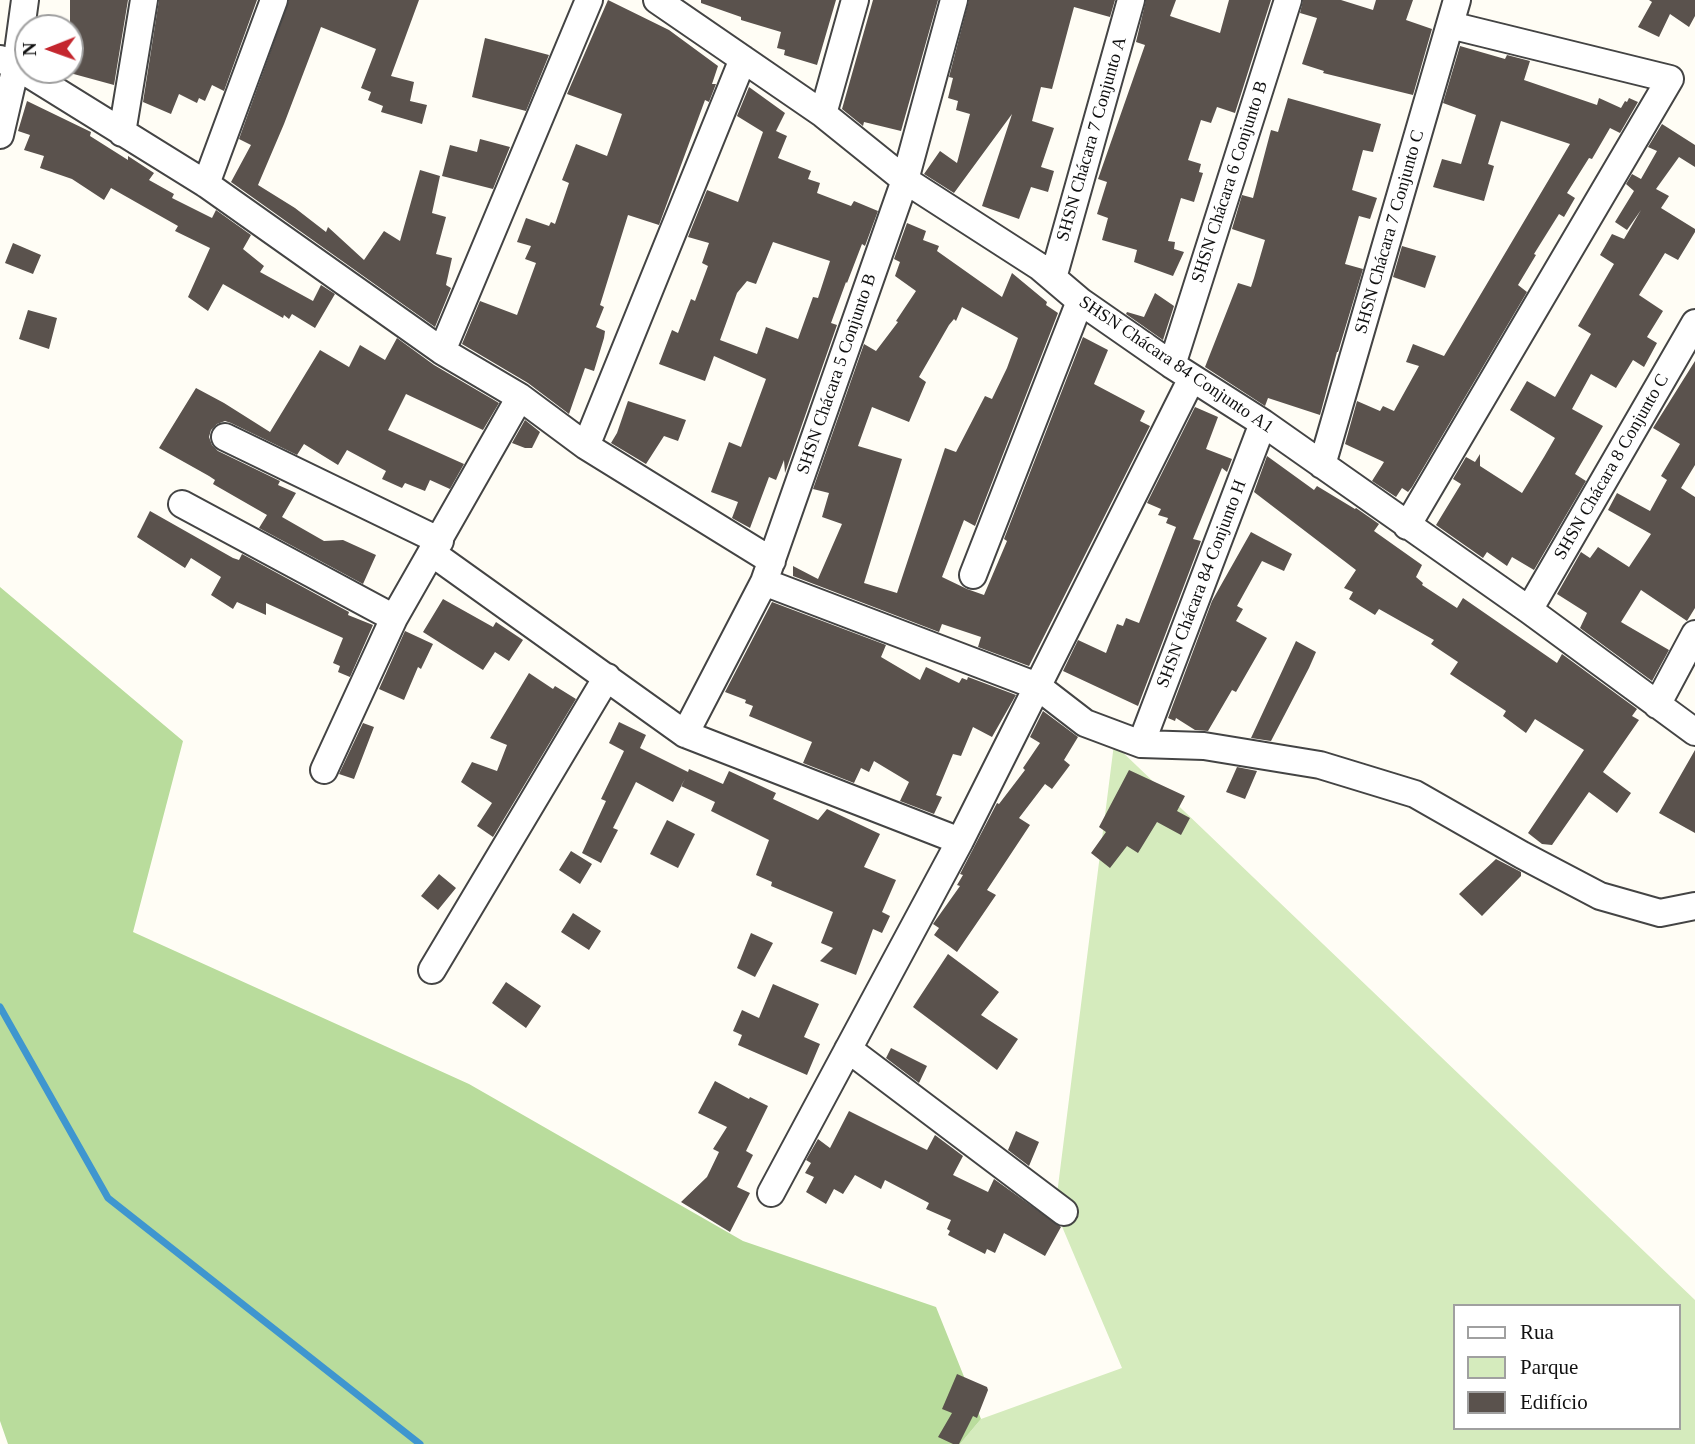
<!DOCTYPE html>
<meta charset="utf-8">
<style>
body{margin:0}
#map{position:relative;width:1695px;height:1444px;overflow:hidden;background:#fffdf5;font-family:Georgia,serif}
canvas{display:block}
.legend{position:absolute;left:1453px;top:1304px;width:228px;height:126px;box-sizing:border-box;background:#fff;border:2px solid #a0a0a0;margin:0;padding:9px 12px;list-style:none;font-size:21px;color:#111}
.legend li{display:flex;align-items:center;gap:14px;height:35px}
.legend b{width:35px;border:2px solid #a0a0a0}
.north{position:absolute;left:14px;top:14px;width:70px;height:70px;box-sizing:border-box;background:#fff;border:2px solid #a0a0a0;border-radius:50%;rotate:269deg;font-size:19px;font-weight:700;line-height:28px;text-align:center;color:#111}
.north::after{content:'';display:block;margin:auto;width:24px;height:32px;background:#c4262e;clip-path:polygon(50% 0,100% 100%,50% 72%,0 100%)}
</style>
<div id="map">
<canvas width="1695" height="1444"></canvas>
<ul class="legend">
<li><b style="height:9px;background:#fff"></b>Rua</li>
<li><b style="height:19px;background:#d5ebbd"></b>Parque</li>
<li><b style="height:19px;background:#5a524d"></b>Edifício</li>
</ul>
<div class="north">N</div>
</div>
<script>
const ctx = document.querySelector('canvas').getContext('2d');
ctx.lineJoin = 'round';
function fill(path, color) { ctx.fillStyle = color; ctx.fill(path, 'evenodd'); }
const toPath = rows => new Path2D(rows.map(r => 'M' + r).join(''));
function strokePath(path, color, width, dash) { ctx.strokeStyle = color; ctx.lineWidth = width; ctx.lineCap = dash ? 'butt' : 'round'; ctx.setLineDash(dash || []); ctx.stroke(path); }
function write(font, color, halo, rows, align = 'center') {
  ctx.font = font + ' Georgia,serif'; ctx.lineWidth = 7; ctx.setLineDash([]); ctx.textBaseline = 'middle'; ctx.strokeStyle = halo; ctx.fillStyle = color; for (const [text, x, y, turn = 0] of rows) {
    ctx.save(); ctx.translate(x, y); ctx.rotate((+turn || 0) * Math.PI / 180); ctx.textAlign = isNaN(turn) ? turn : align; if (halo) ctx.strokeText(text, 0, 0); ctx.fillText(text, 0, 0); ctx.restore();
  }
}
fill(toPath([
 [1114,744,1695,1300,1695,1444,960,1444,981,1419,1122,1368,1055,1210],
 [1455,1306,1679,1306,1679,1428,1455,1428]
]), '#d5ebbd');
fill(toPath([
 [0,587,183,741,133,932,469,1084,743,1241,936,1307,981,1419,960,1444,8,1444,0,1421]
]), '#b9dc9c');
strokePath(toPath([
 [0,1007,108,1198,420,1444]
]), '#3f96cf', 7);
fill(toPath([
 [70,0,128,0,114,85,70,73],
 [159,0,257,0,224,91,212,85,205,101,199,98,197,103,179,94,171,114,143,102],
 [289,0,419,0,391,76,414,82,410,101,427,105,422,124,381,112,383,106,368,100,371,92,361,88,376,49,321,27,284,124,258,185,295,208,326,232,328,227,364,260,384,231,400,241,420,170,440,176,432,213,446,217,436,254,452,258,446,285,451,288,435,327,231,182,251,145,239,139],
 [608,0,669,30,718,66,712,84,716,84,709,102,705,100,659,225,628,215,600,305,604,307,596,327,605,331,604,338,594,371,585,368,569,414,528,383,462,344,480,301,517,315,536,263,525,259,531,246,517,242,526,218,549,226,551,222,555,224,569,183,562,180,576,144,607,156,622,114,567,94],
 [701,0,836,0,817,65,784,55,785,50,777,48,781,32,741,20,741,17,701,3],
 [873,0,938,0,901,131,864,122,863,126,842,109],
 [969,0,1115,0,1110,17,1074,7,1052,89,1041,87,1032,121,1054,128,1041,167,1054,171,1048,192,1031,187,1019,219,982,206,1012,114,954,193,924,174,940,151,957,163,970,114,956,110,958,101,948,98,953,78,949,77],
 [1146,0,1176,0,1170,16,1220,33,1229,0,1271,0,1235,113,1217,107,1211,123,1201,120,1188,160,1201,164,1199,172,1203,173,1194,202,1181,198,1168,241,1175,242,1174,249,1184,252,1173,276,1134,262,1137,250,1102,240,1108,218,1097,214,1107,182,1098,179,1145,45,1136,42],
 [1303,0,1341,0,1373,10,1376,0,1413,0,1406,20,1432,29,1413,95,1323,73,1324,71,1302,64,1317,18,1300,13],
 [1649,0,1695,0,1695,16,1689,27,1670,14,1659,37,1638,27,1652,2],
 [485,38,549,55,526,111,472,97],
 [1460,46,1505,59,1507,55,1530,61,1524,80,1597,105,1599,98,1621,108,1625,101,1627,102,1629,98,1638,102,1620,133,1610,128,1592,159,1589,158,1567,193,1575,198,1564,217,1559,214,1534,254,1536,255,1518,285,1527,292,1412,487,1408,492,1402,488,1396,497,1372,481,1384,462,1345,444,1357,401,1380,411,1383,406,1394,411,1419,366,1406,362,1413,344,1444,356,1570,144,1501,121,1488,164,1494,166,1484,201,1433,187,1442,159,1461,164,1476,115,1443,103],
 [749,87,785,113,776,131,787,136,778,158,811,171,808,179,820,183,817,193,851,206,854,201,878,211,865,246,862,244,847,283,846,282,831,323,837,325,785,473,784,460,776,480,769,477,750,528,732,518,738,502,711,492,729,442,741,447,766,379,714,356,705,381,659,364,672,330,678,333,691,299,695,301,708,266,702,263,709,243,688,237,707,190,738,202,763,132,737,116],
 [773,242,830,261,818,298,813,297,798,339,766,327,757,354,720,340,737,293,747,281,756,284],
 [1288,98,1381,124,1373,152,1363,150,1352,190,1377,198,1370,219,1359,216,1345,264,1363,269,1338,352,1337,352,1320,415,1268,398,1265,406,1205,367,1238,283,1251,287,1254,278,1265,240,1232,229,1242,195,1253,198,1271,130,1278,132],
 [27,101,91,132,90,136,128,160,128,156,154,173,149,180,174,194,172,198,212,218,216,210,251,235,243,249,264,266,260,272,313,301,321,285,335,294,315,328,292,314,289,319,284,315,283,318,223,284,208,311,188,297,210,248,175,231,178,226,111,188,104,200,72,179,40,168,44,156,24,150,30,135,18,131],
 [1662,124,1695,145,1695,167,1679,157,1656,189,1669,196,1661,208,1695,229,1695,232,1678,260,1665,253,1639,295,1663,311,1647,337,1657,343,1644,367,1633,360,1616,388,1591,374,1572,409,1603,426,1575,474,1586,481,1534,570,1512,557,1507,566,1487,552,1483,558,1436,525,1461,484,1453,479,1466,457,1475,462,1480,454,1480,466,1522,493,1544,457,1555,438,1510,410,1527,381,1555,397,1591,334,1578,326,1614,264,1600,255,1612,234,1624,239,1641,210,1627,230,1615,222,1634,191,1626,184,1632,174,1641,179,1657,151,1648,147],
 [480,139,510,147,493,189,442,176,450,145,477,152],
 [907,223,926,231,923,240,939,246,937,251,1002,297,1012,273,1047,302,1046,305,1058,313,975,526,964,520,942,577,967,589,984,595,1007,541,1004,539,1083,337,1108,350,1094,384,1145,411,1140,421,1150,426,1029,666,978,647,981,637,942,624,939,632,793,576,793,566,818,579,842,524,822,517,829,493,813,489,864,344,876,351,898,322,896,321,916,291,895,276,900,262,894,259],
 [962,307,1018,338,1007,368,992,399,985,396,956,452,945,448,897,593,864,583,902,459,858,446,872,407,909,422,926,382,919,377,949,325,954,319,956,321],
 [13,243,41,255,33,274,5,263],
 [1402,246,1436,256,1425,288,1393,277],
 [1155,293,1174,306,1163,340,1126,314,1127,312,1144,317],
 [28,310,57,318,49,349,19,339],
 [397,338,434,365,499,403,483,430,406,394,388,430,464,464,450,489,430,480,425,491,405,483,402,488,382,479,386,471,347,450,338,465,304,444,297,455,231,423,225,421,217,424,211,430,209,437,212,445,218,451,280,481,278,485,296,493,282,517,324,541,343,540,376,555,363,584,259,528,267,515,213,484,215,480,209,476,159,448,196,388,224,403,270,432,320,350,349,367,360,345,385,360],
 [1695,361,1695,465,1681,488,1695,497,1695,608,1687,621,1641,590,1621,622,1669,650,1652,681,1580,628,1587,613,1557,594,1581,552,1590,558,1598,547,1629,567,1651,534,1608,510,1617,493,1650,511,1667,480,1661,476,1680,444,1653,428],
 [628,401,686,420,678,441,664,436,646,464,611,443,617,433],
 [1195,407,1218,417,1206,449,1232,459,1227,472,1222,468,1193,539,1201,541,1138,706,1063,671,1078,640,1106,653,1117,624,1123,626,1126,618,1139,623,1176,527,1166,523,1168,518,1158,515,1161,509,1147,503],
 [525,420,540,432,532,448,525,448,512,443],
 [1267,456,1314,490,1317,486,1355,509,1356,508,1379,524,1374,531,1422,565,1416,577,1423,583,1422,585,1457,608,1463,598,1557,663,1562,654,1637,709,1632,716,1639,720,1603,772,1631,793,1617,813,1589,792,1552,845,1542,844,1528,833,1584,750,1535,719,1526,733,1503,716,1506,711,1450,674,1458,662,1431,644,1434,640,1379,609,1375,615,1349,599,1353,592,1344,588,1356,570,1254,492],
 [150,511,233,558,239,560,242,554,349,612,348,615,373,625,350,677,338,672,340,666,333,663,343,638,266,603,266,615,237,602,233,609,211,595,221,577,191,558,185,568,137,537],
 [1251,532,1292,554,1284,571,1262,561,1237,606,1243,609,1236,621,1267,638,1236,692,1232,690,1208,731,1195,730,1176,718,1175,721,1168,718,1212,601],
 [443,599,493,627,496,622,523,640,509,661,495,652,483,670,423,632],
 [772,602,886,645,881,657,920,680,926,667,959,683,962,678,967,680,968,677,1016,695,992,737,973,727,961,756,953,754,936,795,942,797,934,814,900,801,909,782,874,761,869,772,861,768,854,783,803,763,812,742,749,716,753,706,745,703,746,700,725,692],
 [405,631,433,644,421,669,418,667,404,700,379,689],
 [1296,641,1316,652,1309,668,1271,741,1251,738],
 [529,673,553,689,555,686,576,699,493,837,477,826,492,803,461,782,472,762,497,771,507,745,490,738],
 [1043,711,1078,737,1064,760,1070,765,1052,789,1045,784,1019,818,1030,825,987,890,996,895,957,952,934,935,939,928,933,924,960,886,957,885,963,875,960,874,997,803,999,804,1025,770,1023,768,1040,743,1030,737],
 [619,722,646,735,640,748,688,772,689,769,723,784,729,771,776,793,773,799,818,820,827,809,880,834,864,867,896,880,882,912,890,916,882,933,873,929,856,975,820,961,833,948,821,943,833,912,771,886,772,882,756,875,769,840,711,811,715,802,681,786,685,779,673,802,636,782,613,828,618,830,601,863,582,853,606,801,601,799,624,751,609,743],
 [363,723,374,727,354,779,339,774],
 [1695,750,1695,833,1659,813],
 [1237,767,1257,771,1245,799,1226,792],
 [1129,770,1185,796,1177,811,1190,818,1181,835,1157,822,1138,853,1127,846,1110,868,1091,853,1106,832,1099,827],
 [667,820,695,834,678,868,650,854],
 [571,851,592,864,580,884,559,870],
 [1496,859,1521,872,1521,876,1482,916,1459,894],
 [439,874,456,888,438,910,421,896],
 [573,913,601,931,589,950,561,932],
 [751,933,773,943,755,977,737,968],
 [948,954,999,992,981,1015,1018,1039,997,1070,913,1007],
 [506,982,541,1006,526,1028,492,1003],
 [773,984,819,1004,804,1037,820,1044,807,1075,738,1045,742,1035,733,1031,742,1010,759,1018],
 [891,1048,927,1066,919,1083,886,1058],
 [715,1081,749,1099,750,1097,768,1106,746,1151,753,1155,737,1187,750,1193,730,1232,681,1202,707,1177,719,1152,713,1149,727,1127,698,1113],
 [849,1111,927,1150,935,1135,963,1156,953,1175,988,1192,994,1179,1061,1227,1045,1256,1004,1233,995,1253,987,1249,985,1254,948,1235,950,1231,947,1229,951,1220,926,1209,929,1203,885,1180,881,1189,855,1175,843,1194,834,1189,826,1204,806,1192,814,1177,805,1173,811,1163,806,1160,818,1139,830,1148],
 [1016,1131,1039,1142,1029,1166,1008,1150],
 [957,1374,987,1387,988,1390,977,1418,973,1416,959,1444,953,1444,938,1437,952,1413,942,1409]
]), '#5a524d');
const minor = toPath([
 [657,0,823,114,905,180,1040,267,1080,301,1172,365,1263,423,1529,610,1695,732],
 [0,59,16,66,206,184,442,351,520,397,586,446,772,561],
 [823,114,855,0],
 [122,133,144,0],
 [0,135,16,66,25,0],
 [206,184,274,0],
 [1053,278,1131,0],
 [442,351,589,0],
 [1172,365,1288,0],
 [225,437,440,541],
 [586,446,743,59],
 [1322,465,1457,0],
 [182,504,394,618],
 [1407,526,1670,79,1450,25],
 [432,553,685,734,960,841],
 [973,575,1080,301],
 [764,582,1037,686,1085,723,1141,744,1204,746,1320,765,1415,794,1522,855,1600,896,1660,913,1695,906],
 [1529,610,1695,323],
 [1657,705,1695,634],
 [685,734,764,582,905,180,954,0],
 [1141,744,1263,423],
 [324,770,394,618,520,397],
 [432,970,607,677],
 [848,1049,1064,1212],
 [771,1193,960,841,1192,378]
]);
strokePath(minor, '#444', 30);
strokePath(minor, '#fff', 26);
write('18px', '#111', '#fff', [
 ["SHSN Chácara 7 Conjunto A",1092,139,-74],
 ["SHSN Chácara 6 Conjunto B",1230,182,-72],
 ["SHSN Chácara 7 Conjunto C",1390,232,-74],
 ["SHSN Chácara 84 Conjunto A1",1176,365,34],
 ["SHSN Chácara 5 Conjunto B",837,374,-71],
 ["SHSN Chácara 8 Conjunto C",1612,467,-60],
 ["SHSN Chácara 84 Conjunto H",1202,584,-69]
]);
</script>
